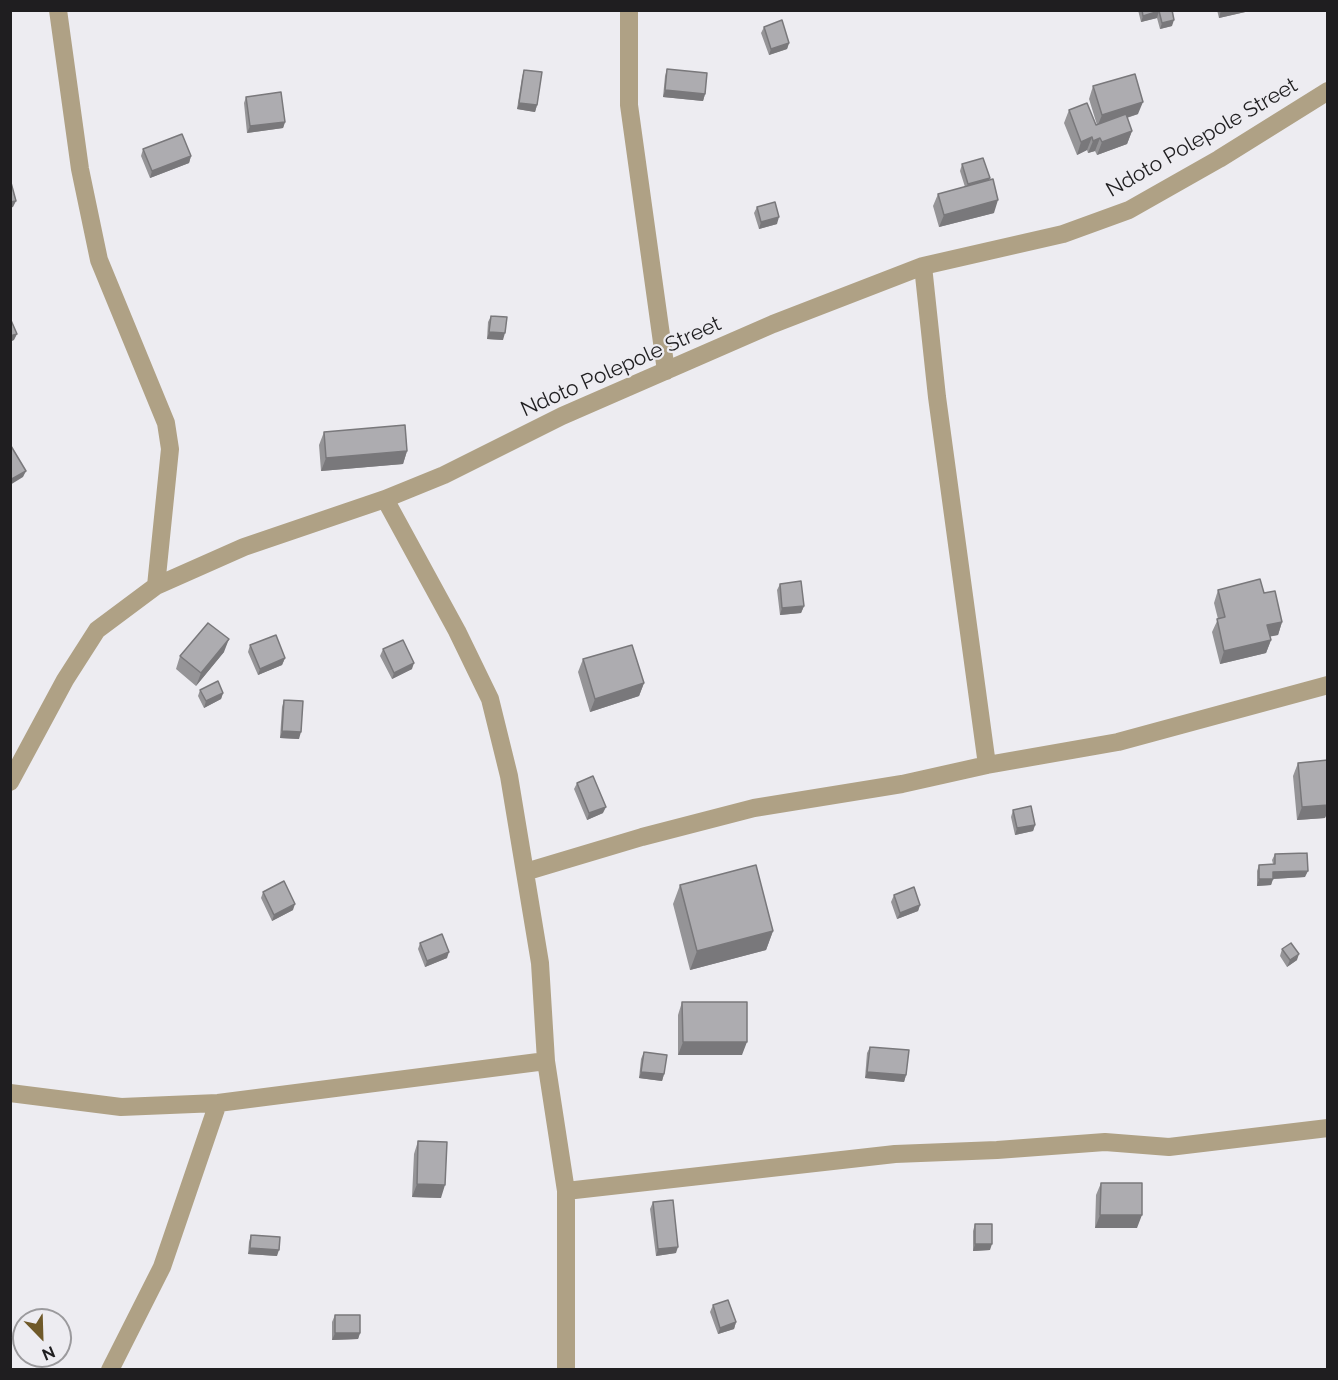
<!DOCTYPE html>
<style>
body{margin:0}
#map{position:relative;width:1338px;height:1380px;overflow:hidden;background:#edecf1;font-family:Raleway,sans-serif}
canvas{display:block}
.frame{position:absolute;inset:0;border:12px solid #1f1e20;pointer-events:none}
.north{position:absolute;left:12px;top:1308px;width:60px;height:60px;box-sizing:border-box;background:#edecf1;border:2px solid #9b9a9d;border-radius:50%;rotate:157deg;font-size:16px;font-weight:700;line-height:24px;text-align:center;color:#1f1e20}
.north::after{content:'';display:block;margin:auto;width:21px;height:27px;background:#6f5929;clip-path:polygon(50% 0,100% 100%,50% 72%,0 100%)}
</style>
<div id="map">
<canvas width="1338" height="1380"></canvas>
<div class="frame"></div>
<div class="north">N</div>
</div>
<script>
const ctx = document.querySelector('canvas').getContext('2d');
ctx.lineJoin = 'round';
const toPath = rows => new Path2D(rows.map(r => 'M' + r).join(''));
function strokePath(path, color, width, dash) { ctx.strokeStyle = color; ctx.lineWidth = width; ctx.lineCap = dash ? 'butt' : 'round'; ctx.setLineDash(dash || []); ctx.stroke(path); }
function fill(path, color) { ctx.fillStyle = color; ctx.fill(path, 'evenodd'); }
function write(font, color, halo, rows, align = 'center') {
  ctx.font = font + ' Raleway,sans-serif'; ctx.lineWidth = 4.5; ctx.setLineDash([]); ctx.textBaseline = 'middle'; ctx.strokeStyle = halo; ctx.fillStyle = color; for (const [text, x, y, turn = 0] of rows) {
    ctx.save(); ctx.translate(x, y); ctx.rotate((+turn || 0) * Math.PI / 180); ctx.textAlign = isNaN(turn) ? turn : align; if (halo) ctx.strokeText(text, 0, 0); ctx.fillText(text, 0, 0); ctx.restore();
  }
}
strokePath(toPath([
 [58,10,80,169,99,260,166,423,170,449,156,586],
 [629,10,629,105,666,371],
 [923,266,937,397,987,765],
 [385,499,457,631,490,699,509,776,540,963,546,1061,566,1191,566,1370],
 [10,782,65,680,97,630,156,586,244,547,385,499,444,475,562,416,773,324,923,266,1063,234,1129,210,1219,159,1328,91],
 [525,872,642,837,754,808,902,784,987,765,1118,742,1328,685],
 [10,1093,121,1107,218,1103,546,1061],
 [566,1191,895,1154,997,1150,1105,1142,1169,1147,1328,1128],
 [110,1370,162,1267,218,1103]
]), '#afa185', 18);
fill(toPath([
 [1138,10,1172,10,1172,26,1160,29,1157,18,1141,22],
 [1217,10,1254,10,1219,18],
 [764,27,789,43,787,49,769,55,761,33],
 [667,69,705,94,703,101,663,97,665,76],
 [524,70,537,105,535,112,517,109,522,77],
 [1093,86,1138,114,1127,118,1132,131,1127,144,1097,155,1095,151,1088,153,1087,150,1077,155,1064,123,1069,110,1097,125,1089,99],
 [246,97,285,122,283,128,247,133,244,103],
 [143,149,191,156,189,163,150,178,141,156],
 [962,164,989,180,994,213,939,227,933,206,938,194,965,187,960,171],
 [757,207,777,224,759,229,754,213],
 [491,316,503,340,487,339,488,322],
 [324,432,407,451,403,464,321,471,319,445],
 [780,584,804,606,801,613,780,615,777,590],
 [1218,590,1264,593,1282,622,1278,635,1270,636,1271,640,1266,653,1220,664,1212,632,1218,619,1214,603],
 [250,645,285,658,282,665,258,675,248,652],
 [383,649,412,669,392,679,380,656],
 [224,652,196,686,176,669,180,656],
 [583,659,644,683,639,696,590,712,578,672],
 [200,690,223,693,221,699,204,708,198,696],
 [284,700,299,739,280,738,282,707],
 [1298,763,1325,818,1297,820,1293,776],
 [577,783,603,813,587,820,574,789],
 [1013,810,1035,825,1033,831,1015,835,1011,817],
 [1275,854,1305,877,1273,879,1271,885,1257,886,1257,871,1259,865,1273,864,1272,860],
 [680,885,773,931,766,950,690,970,673,904],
 [263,892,293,910,272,921,261,898],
 [894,895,920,905,918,911,897,919,891,902],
 [420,943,447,958,425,967,418,949],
 [1282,949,1297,960,1287,967,1280,956],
 [682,1002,742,1055,678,1055,678,1015],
 [870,1047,906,1075,904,1082,865,1078,867,1053],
 [644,1052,664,1074,662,1081,639,1078,641,1059],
 [418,1141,441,1198,412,1197,414,1154],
 [1101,1183,1137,1228,1095,1228,1096,1195],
 [653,1202,676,1253,656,1256,650,1209],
 [975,1224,990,1250,973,1251,973,1231],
 [251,1235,277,1256,248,1254,249,1242],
 [713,1305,736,1322,734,1329,718,1334,710,1312],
 [335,1315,360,1333,358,1339,332,1340,332,1322]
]), '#959497');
fill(toPath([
 [1221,10,1254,10,1219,18],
 [1159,11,1157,18,1141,22,1143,16],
 [1174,20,1172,26,1160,29,1162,23],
 [789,43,787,49,769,55,771,49],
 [665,90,705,94,703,101,663,97],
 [1143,102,1138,114,1097,127,1102,115],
 [519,103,537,105,535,112,517,109],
 [285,122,283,128,247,133,250,126],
 [1132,131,1127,144,1097,155,1102,142],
 [1092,137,1087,150,1077,155,1081,142],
 [1100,138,1095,151,1088,153,1093,141],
 [191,156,189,163,150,178,152,171],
 [990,178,987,184,966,190,968,184],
 [998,200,994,213,939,227,944,215],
 [16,201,13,207,10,208,10,202],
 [779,217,777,224,759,229,761,222],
 [489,332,505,333,503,340,487,339],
 [17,334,14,340,10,342,10,336],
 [407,451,403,464,321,471,326,458],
 [26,471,23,477,10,485,10,480],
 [804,606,801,613,780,615,782,608],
 [1282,622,1278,635,1263,638,1267,625],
 [229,639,224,652,196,686,201,673],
 [1271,640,1266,653,1220,664,1224,651],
 [285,658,282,665,258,675,260,669],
 [414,663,412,669,392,679,394,673],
 [644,683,639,696,590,712,595,699],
 [223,693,221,699,204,708,206,701],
 [282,731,301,732,299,739,280,738],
 [1328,805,1328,812,1325,818,1297,820,1302,807],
 [606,807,603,813,587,820,589,813],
 [1035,825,1033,831,1015,835,1017,828],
 [1308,871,1305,877,1271,879,1273,872],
 [1259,879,1273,879,1271,885,1257,886],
 [295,904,293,910,272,921,274,915],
 [920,905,918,911,897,919,900,913],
 [773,931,766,950,690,970,697,951],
 [449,952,447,958,425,967,427,961],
 [1299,954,1297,960,1287,967,1290,960],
 [683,1042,747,1042,742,1055,678,1055],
 [641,1072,664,1074,662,1081,639,1078],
 [867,1072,906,1075,904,1082,865,1078],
 [417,1184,445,1185,441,1198,412,1197],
 [1100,1215,1142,1215,1137,1228,1095,1228],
 [975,1244,992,1244,990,1250,973,1251],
 [678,1247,676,1253,656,1256,658,1249],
 [250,1248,279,1250,277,1256,248,1254],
 [736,1322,734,1329,718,1334,720,1328],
 [335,1333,360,1333,358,1339,332,1340]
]), '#79787b');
const building = toPath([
 [1142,10,1172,10,1174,20,1162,23,1159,11,1143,16,1142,10],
 [782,20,789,43,771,49,764,27,782,20],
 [667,69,707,73,705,94,665,90,667,69],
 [524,70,542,72,537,105,519,103,524,70],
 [1135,74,1143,102,1102,115,1093,86,1135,74],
 [281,92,285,122,250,126,246,97,281,92],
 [1087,103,1096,125,1126,114,1132,131,1102,142,1100,138,1093,141,1092,137,1081,142,1069,110,1087,103],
 [182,134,191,156,152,171,143,149,182,134],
 [983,158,990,178,968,184,962,164,983,158],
 [10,179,16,201,10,202,10,179],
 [993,179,998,200,944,215,938,194,993,179],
 [775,202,779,217,761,222,757,207,775,202],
 [491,316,507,317,505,333,489,332,491,316],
 [10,318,17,334,10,336,10,318],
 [405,425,407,451,326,458,324,432,405,425],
 [10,446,11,446,26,471,10,480,10,446],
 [1260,579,1264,593,1275,591,1282,622,1267,625,1271,640,1224,651,1217,619,1225,617,1218,590,1260,579],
 [801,581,804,606,782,608,780,584,801,581],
 [208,623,229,639,201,673,180,656,208,623],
 [276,635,285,658,260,669,250,645,276,635],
 [403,640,414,663,394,673,383,649,403,640],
 [632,645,644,683,595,699,583,659,632,645],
 [218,681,223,693,206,701,200,690,218,681],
 [284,700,303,701,301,732,282,731,284,700],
 [1328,760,1328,805,1302,807,1298,763,1328,760],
 [593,776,606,807,589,813,577,783,593,776],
 [1031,806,1035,825,1017,828,1013,810,1031,806],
 [1307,853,1308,871,1273,872,1273,879,1259,879,1259,865,1275,864,1275,854,1307,853],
 [756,865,773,931,697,951,680,885,756,865],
 [284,881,295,904,274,915,263,892,284,881],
 [914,887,920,905,900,913,894,895,914,887],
 [442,934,449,952,427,961,420,943,442,934],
 [1291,943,1299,954,1290,960,1282,949,1291,943],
 [682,1002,747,1002,747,1042,683,1042,682,1002],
 [870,1047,909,1050,906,1075,867,1072,870,1047],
 [644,1052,667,1055,664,1074,641,1072,644,1052],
 [418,1141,447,1142,445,1185,417,1184,418,1141],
 [1101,1183,1142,1183,1142,1215,1100,1215,1101,1183],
 [673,1200,678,1247,658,1249,653,1202,673,1200],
 [975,1224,992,1224,992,1244,975,1244,975,1224],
 [251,1235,280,1237,279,1250,250,1248,251,1235],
 [728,1300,736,1322,720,1328,713,1305,728,1300],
 [335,1315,360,1315,360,1333,335,1333,335,1315]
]);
fill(building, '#adacb0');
strokePath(building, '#79787b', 1.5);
write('21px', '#1f1e20', '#edecf1', [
 ["Ndoto Polepole Street",1202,138,-30],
 ["Ndoto Polepole Street",621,367,-24]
]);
</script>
